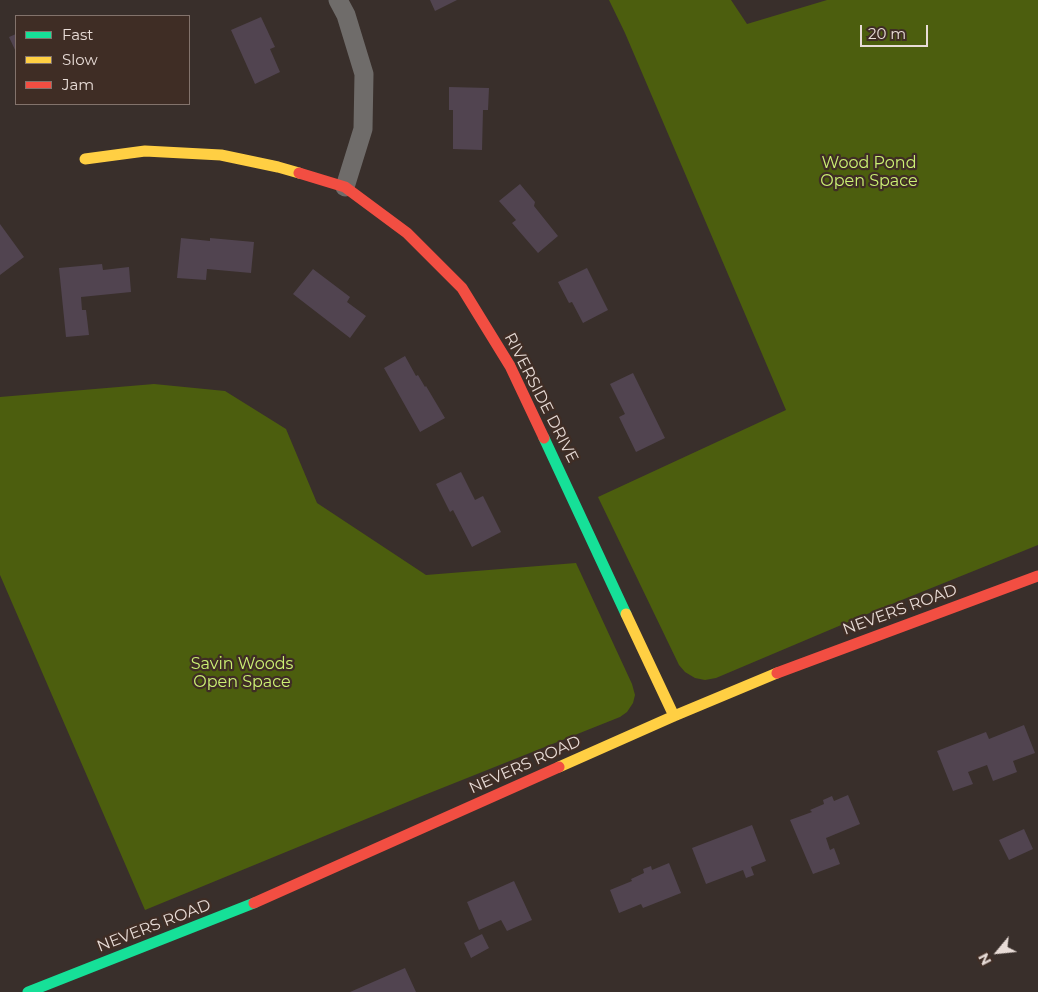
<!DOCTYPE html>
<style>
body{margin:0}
#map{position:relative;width:1038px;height:992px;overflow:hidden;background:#392f2b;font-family:Montserrat,sans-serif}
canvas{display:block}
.legend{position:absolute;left:15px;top:15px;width:175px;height:90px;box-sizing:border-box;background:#3f2d25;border:1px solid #83736c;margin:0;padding:6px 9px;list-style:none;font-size:15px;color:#e8dcd7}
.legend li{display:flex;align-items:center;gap:10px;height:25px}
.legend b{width:25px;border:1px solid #83736c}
.north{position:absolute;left:973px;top:927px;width:50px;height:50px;-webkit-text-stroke:4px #3f2d25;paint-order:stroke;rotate:242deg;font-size:14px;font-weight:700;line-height:20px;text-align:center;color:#e8dcd7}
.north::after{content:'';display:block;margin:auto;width:18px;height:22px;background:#e8dcd7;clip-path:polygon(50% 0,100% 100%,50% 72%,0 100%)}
.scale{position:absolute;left:860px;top:25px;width:68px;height:22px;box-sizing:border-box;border:2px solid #e8dcd7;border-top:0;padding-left:6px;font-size:15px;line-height:18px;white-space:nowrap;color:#e8dcd7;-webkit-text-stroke:4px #3f2d25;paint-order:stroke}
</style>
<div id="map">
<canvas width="1038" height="992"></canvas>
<ul class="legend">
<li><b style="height:6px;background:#16e098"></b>Fast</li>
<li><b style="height:6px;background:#ffcf43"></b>Slow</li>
<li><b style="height:6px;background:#f24e42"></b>Jam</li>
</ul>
<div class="north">N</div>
<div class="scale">20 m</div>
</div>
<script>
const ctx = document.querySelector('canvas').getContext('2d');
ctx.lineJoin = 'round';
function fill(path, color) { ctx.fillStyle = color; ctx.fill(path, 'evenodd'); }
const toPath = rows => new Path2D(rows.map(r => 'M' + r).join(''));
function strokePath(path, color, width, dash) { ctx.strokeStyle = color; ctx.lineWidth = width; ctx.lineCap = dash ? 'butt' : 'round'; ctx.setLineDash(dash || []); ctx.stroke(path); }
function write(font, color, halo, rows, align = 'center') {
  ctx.font = font + ' Montserrat,sans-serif'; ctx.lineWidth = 4.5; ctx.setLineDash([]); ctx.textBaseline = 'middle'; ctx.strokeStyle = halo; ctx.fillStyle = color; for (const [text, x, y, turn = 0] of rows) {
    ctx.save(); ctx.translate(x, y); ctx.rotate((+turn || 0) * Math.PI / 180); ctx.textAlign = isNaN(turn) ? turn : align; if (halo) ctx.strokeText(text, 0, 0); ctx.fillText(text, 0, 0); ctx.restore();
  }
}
fill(toPath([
 [609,0,731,0,747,24,827,0,1038,0,1038,545,872,612,716,678,705,680,695,678,685,672,679,665,598,497,786,410,625,33],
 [154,384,225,391,286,429,317,503,426,575,576,563,632,684,635,695,633,703,627,712,620,717,422,796,145,910,0,575,0,397]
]), '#4c5e0e');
fill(toPath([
 [430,0,457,0,435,11],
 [261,17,275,47,270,49,280,72,255,84,231,30],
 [16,34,16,52,9,37],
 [449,87,489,88,488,110,483,110,482,150,453,149,453,110,449,110],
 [520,184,535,202,534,206,558,236,538,253,512,223,516,220,499,201],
 [0,224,24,257,0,275],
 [181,238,210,241,210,238,254,242,251,273,207,269,206,280,177,278],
 [102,264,103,270,129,267,131,292,81,297,82,310,86,310,89,335,66,337,59,268],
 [587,268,608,310,583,323,572,302,569,303,558,282],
 [313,269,350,297,347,302,366,316,350,338,293,294],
 [405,356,416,376,418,375,425,387,426,386,445,418,420,432,384,368],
 [633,373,665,438,636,452,619,417,625,414,610,384],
 [461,472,475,500,483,496,501,532,472,547,453,510,450,512,436,484],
 [1024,725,1035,753,1013,761,1017,772,993,781,987,765,968,772,973,784,953,791,937,751,986,732,989,739],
 [848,795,860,824,826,838,830,850,834,848,840,864,813,874,790,820,812,812,810,810,824,804,823,800,832,796,834,801],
 [752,825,766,861,751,867,754,875,746,878,743,870,706,884,692,848],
 [1024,829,1033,849,1009,860,999,840],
 [669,863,681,893,643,908,641,904,619,913,610,890,632,881,631,879,644,873,643,869,651,866,652,870],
 [514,881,532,920,507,931,501,920,479,930,467,902],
 [482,934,489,948,471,958,464,943],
 [405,968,416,992,350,992]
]), '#514450');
strokePath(toPath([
 [338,0,346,15,364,74,363,129,345,187]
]), '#6f6c6a', 19);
strokePath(toPath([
 [544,438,626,614],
 [28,992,254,903]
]), '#16e098', 11);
strokePath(toPath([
 [85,159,145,151,221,155,278,167,299,173],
 [626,614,674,716],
 [559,767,674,716,777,673]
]), '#ffcf43', 11);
strokePath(toPath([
 [299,173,345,187,407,233,462,288,510,366,544,438],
 [777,673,1038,576],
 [254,903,559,767]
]), '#f24e42', 11);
write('16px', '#ccf174', '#3f2d25', [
 ["Wood Pond",869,163],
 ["Open Space",869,181],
 ["Savin Woods",242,664],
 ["Open Space",242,682]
]);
write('16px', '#e8dcd7', '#3f2d25', [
 ["RIVERSIDE DRIVE",541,398,63],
 ["NEVERS ROAD",900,610,-20],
 ["NEVERS ROAD",525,765,-24],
 ["NEVERS ROAD",154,926,-21]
]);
</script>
